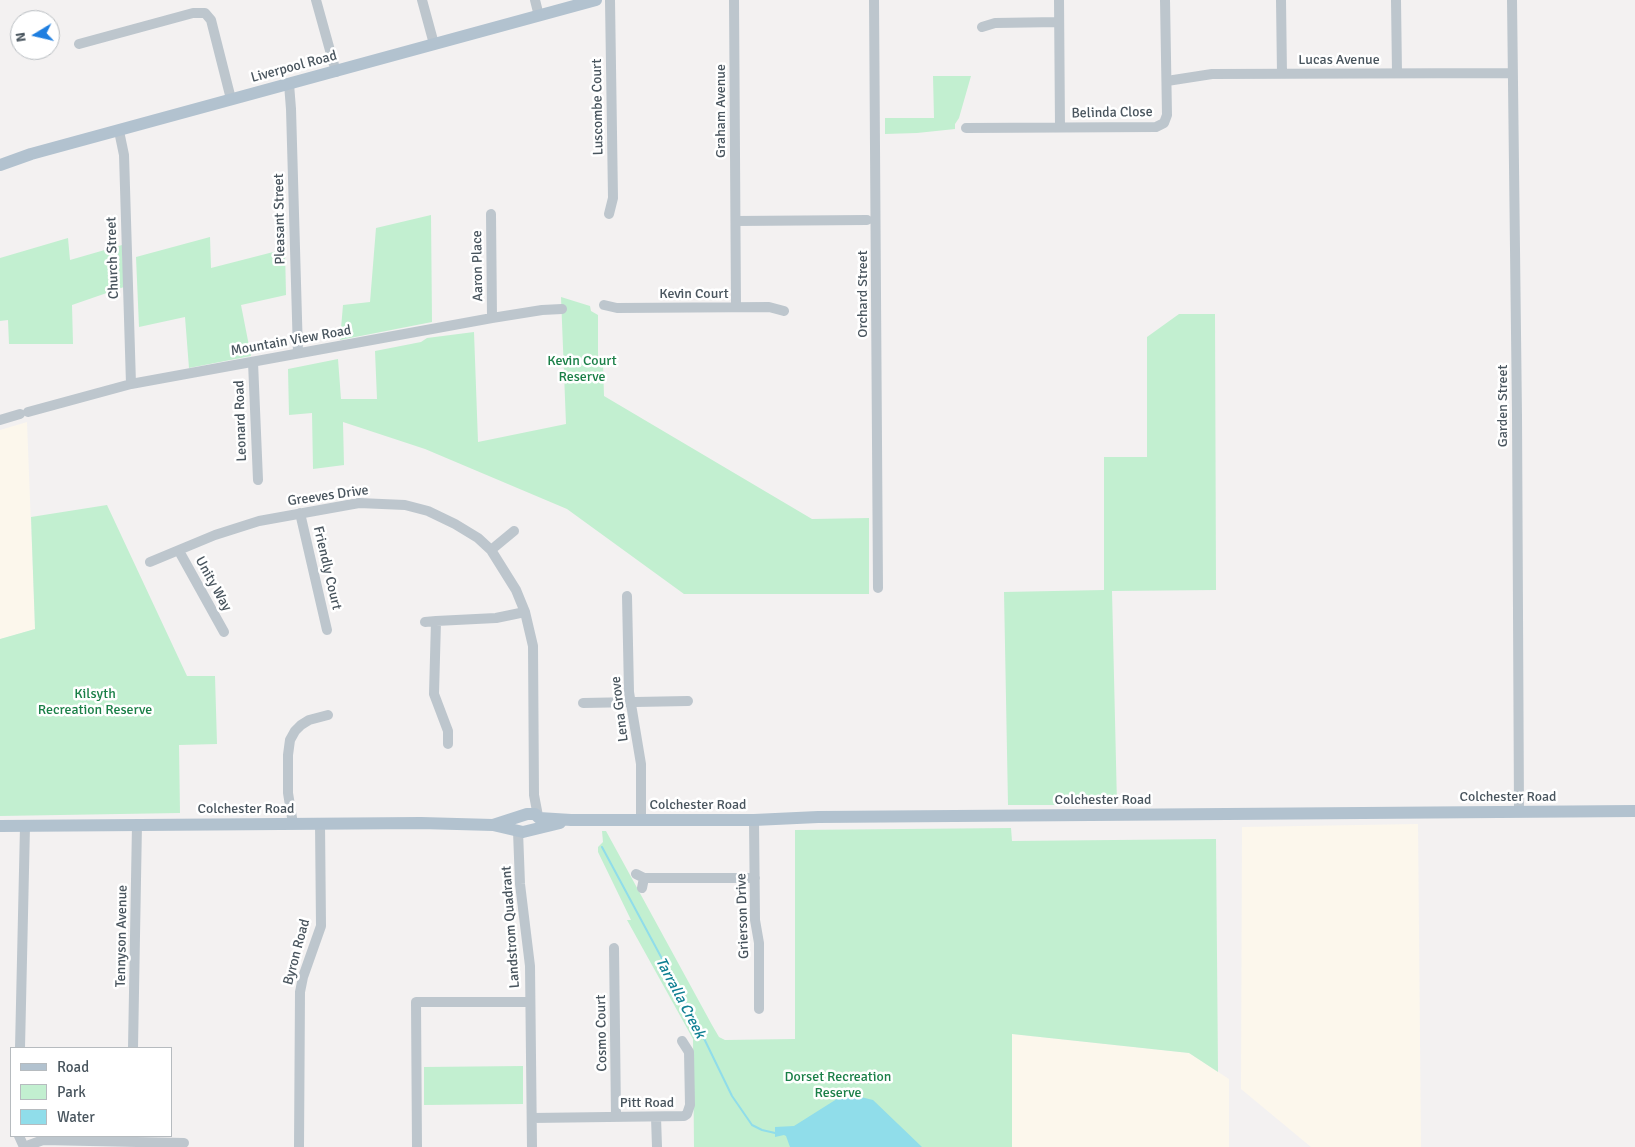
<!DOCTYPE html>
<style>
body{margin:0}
#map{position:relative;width:1635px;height:1147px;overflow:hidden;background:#f3f1f1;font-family:Signika,sans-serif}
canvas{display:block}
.legend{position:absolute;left:10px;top:1047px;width:162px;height:90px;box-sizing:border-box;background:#fff;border:1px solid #b6bbbf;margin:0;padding:6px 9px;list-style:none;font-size:15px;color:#49555e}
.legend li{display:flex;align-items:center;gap:10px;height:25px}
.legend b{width:25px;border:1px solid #b6bbbf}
.north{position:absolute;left:10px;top:10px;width:50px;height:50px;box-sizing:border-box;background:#fff;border:1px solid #b6bbbf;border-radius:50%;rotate:261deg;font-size:14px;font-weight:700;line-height:20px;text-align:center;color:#49555e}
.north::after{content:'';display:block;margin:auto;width:18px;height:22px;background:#1e7ee0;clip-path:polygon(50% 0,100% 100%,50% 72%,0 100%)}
</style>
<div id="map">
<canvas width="1635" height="1147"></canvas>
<ul class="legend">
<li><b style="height:6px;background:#b2c2cf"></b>Road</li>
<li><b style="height:14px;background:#c2efd0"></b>Park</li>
<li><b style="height:14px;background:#90ddea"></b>Water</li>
</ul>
<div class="north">N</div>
</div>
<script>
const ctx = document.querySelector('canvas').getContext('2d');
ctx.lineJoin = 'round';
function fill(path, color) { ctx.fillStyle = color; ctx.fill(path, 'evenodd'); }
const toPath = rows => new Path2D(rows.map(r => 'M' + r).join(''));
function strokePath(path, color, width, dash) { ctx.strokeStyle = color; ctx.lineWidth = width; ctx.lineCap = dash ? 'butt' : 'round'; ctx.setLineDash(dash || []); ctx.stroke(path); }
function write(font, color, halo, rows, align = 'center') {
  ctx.font = font + ' Signika,sans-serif'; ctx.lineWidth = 5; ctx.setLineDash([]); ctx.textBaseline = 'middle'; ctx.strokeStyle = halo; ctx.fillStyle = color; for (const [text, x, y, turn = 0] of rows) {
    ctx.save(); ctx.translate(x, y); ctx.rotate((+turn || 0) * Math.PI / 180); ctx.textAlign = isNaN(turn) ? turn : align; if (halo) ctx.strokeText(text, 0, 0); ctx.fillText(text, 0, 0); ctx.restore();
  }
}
fill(toPath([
 [27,422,35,629,0,639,0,430],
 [1418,824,1421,1147,1311,1147,1241,1089,1242,827],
 [1012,1034,1189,1053,1229,1079,1229,1147,1012,1147]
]), '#fcf7ec');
fill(toPath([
 [933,76,971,76,959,118,955,124,955,129,917,133,885,134,885,118,934,118],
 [431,215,432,322,340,340,343,305,370,302,376,228],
 [210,237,211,268,285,249,286,295,241,305,251,356,189,368,185,317,139,327,136,257],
 [68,238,70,260,122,245,124,287,72,305,73,344,9,344,8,320,0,321,0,258],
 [561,297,590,306,591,311,598,315,598,362,603,363,604,396,812,519,869,518,869,594,684,594,567,509,425,449,343,422,344,465,313,469,312,413,289,415,288,369,338,359,341,399,377,399,375,351,421,342,427,338,474,332,478,442,566,424],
 [1179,314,1215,314,1216,590,1112,591,1117,805,1008,805,1004,592,1104,590,1104,457,1147,457,1147,337],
 [107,505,187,676,215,676,217,744,179,745,180,813,0,816,0,639,35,629,31,517],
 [1011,828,1012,841,1216,839,1218,1072,1189,1053,1012,1034,1012,1147,694,1147,693,1039,627,920,631,920,598,852,598,847,603,842,602,831,606,831,712,1025,719,1037,725,1040,795,1039,795,830],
 [523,1066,523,1104,424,1105,424,1067]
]), '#c2efd0');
fill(toPath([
 [857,1096,873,1100,922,1147,790,1147,786,1136,784,1135,775,1137,775,1127,794,1126,840,1097]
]), '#90ddea');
strokePath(toPath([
 [602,847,696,1022,732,1096,752,1125,762,1130,775,1133]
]), '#90ddea', 2);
strokePath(toPath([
 [316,0,336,72],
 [422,0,434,44],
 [535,0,539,16],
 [734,0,736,307],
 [874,0,878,588],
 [1059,0,1060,127],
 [1281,0,1282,74],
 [1396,0,1397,73],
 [1512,0,1517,415,1519,811],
 [982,27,995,23,1059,22],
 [79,44,193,13,205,13,211,20,231,99],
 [1167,81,1212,74,1512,73],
 [289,84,291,109,298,353],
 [966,128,1156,127,1164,123,1167,115,1165,0],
 [119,131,124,155,131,384],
 [491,214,492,318],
 [609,214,613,198,610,0],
 [736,221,867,220],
 [604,305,617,308,769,307,784,311],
 [253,362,258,480],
 [28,412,131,384,492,318,542,310,562,309],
 [0,420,20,414],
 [300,513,327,630],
 [491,550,514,531],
 [179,551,224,632],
 [150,562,215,535,259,521,359,503,405,505,428,511,455,524,478,538,491,550,516,590,525,612,533,646,534,795,538,816],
 [627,596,629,692,641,764,641,820],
 [425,622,436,621],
 [583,703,688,701],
 [448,744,448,731,434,694,436,621,496,618,525,612],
 [754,820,755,920,759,943,759,1009],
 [293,824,288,793,288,755,290,740,295,731,301,725,309,720,328,715],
 [518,831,520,884,530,966,532,1147],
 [636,874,644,878,642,888],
 [644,878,755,878],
 [614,948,616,1117],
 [20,1048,25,826],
 [133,1048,137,824],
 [656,1117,657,1147],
 [532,1118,684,1116,687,1114,690,1105,689,1052,682,1041],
 [19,1136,24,1147],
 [24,1147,43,1140,184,1143],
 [299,1147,300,992,303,977,321,926,320,823],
 [417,1147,416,1002,530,1002]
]), '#bdc6cd', 10);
strokePath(toPath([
 [0,165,31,154,596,0],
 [539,818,571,820,754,820,818,817,1635,811],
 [493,825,527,814,535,814,539,818],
 [0,826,421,823,493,825,523,832,560,823]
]), '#b2c2cf', 12);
write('14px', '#49555e', '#fff', [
 ["Lucas Avenue",1339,60],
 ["Liverpool Road",294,67,-15],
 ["Luscombe Court",598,107,-91],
 ["Graham Avenue",721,111,-90],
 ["Belinda Close",1112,113,-1],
 ["Pleasant Street",280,219,-91],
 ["Church Street",113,258,-92],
 ["Aaron Place",478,266,-91],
 ["Kevin Court",694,294],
 ["Orchard Street",863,294,-90],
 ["Mountain View Road",291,341,-10],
 ["Garden Street",1503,406,-90],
 ["Leonard Road",241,421,-92],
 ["Greeves Drive",328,496,-8],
 ["Friendly Court",327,568,77],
 ["Unity Way",213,584,61],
 ["Lena Grove",620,709,-97],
 ["Colchester Road",1508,797],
 ["Colchester Road",1103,800],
 ["Colchester Road",698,805],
 ["Colchester Road",246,809],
 ["Grierson Drive",743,916,-92],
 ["Landstrom Quadrant",511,927,-94],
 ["Tennyson Avenue",122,936,-89],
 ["Byron Road",297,952,-75],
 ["Cosmo Court",602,1033,-91],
 ["Pitt Road",647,1103]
]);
write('14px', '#1a7f47', '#fff', [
 ["Kevin Court",582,361],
 ["Reserve",582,377],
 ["Kilsyth",95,694],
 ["Recreation Reserve",95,710],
 ["Dorset Recreation",838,1077],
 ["Reserve",838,1093]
]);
write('italic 15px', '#108093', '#fff', [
 ["Tarralla Creek",680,998,62]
]);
</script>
